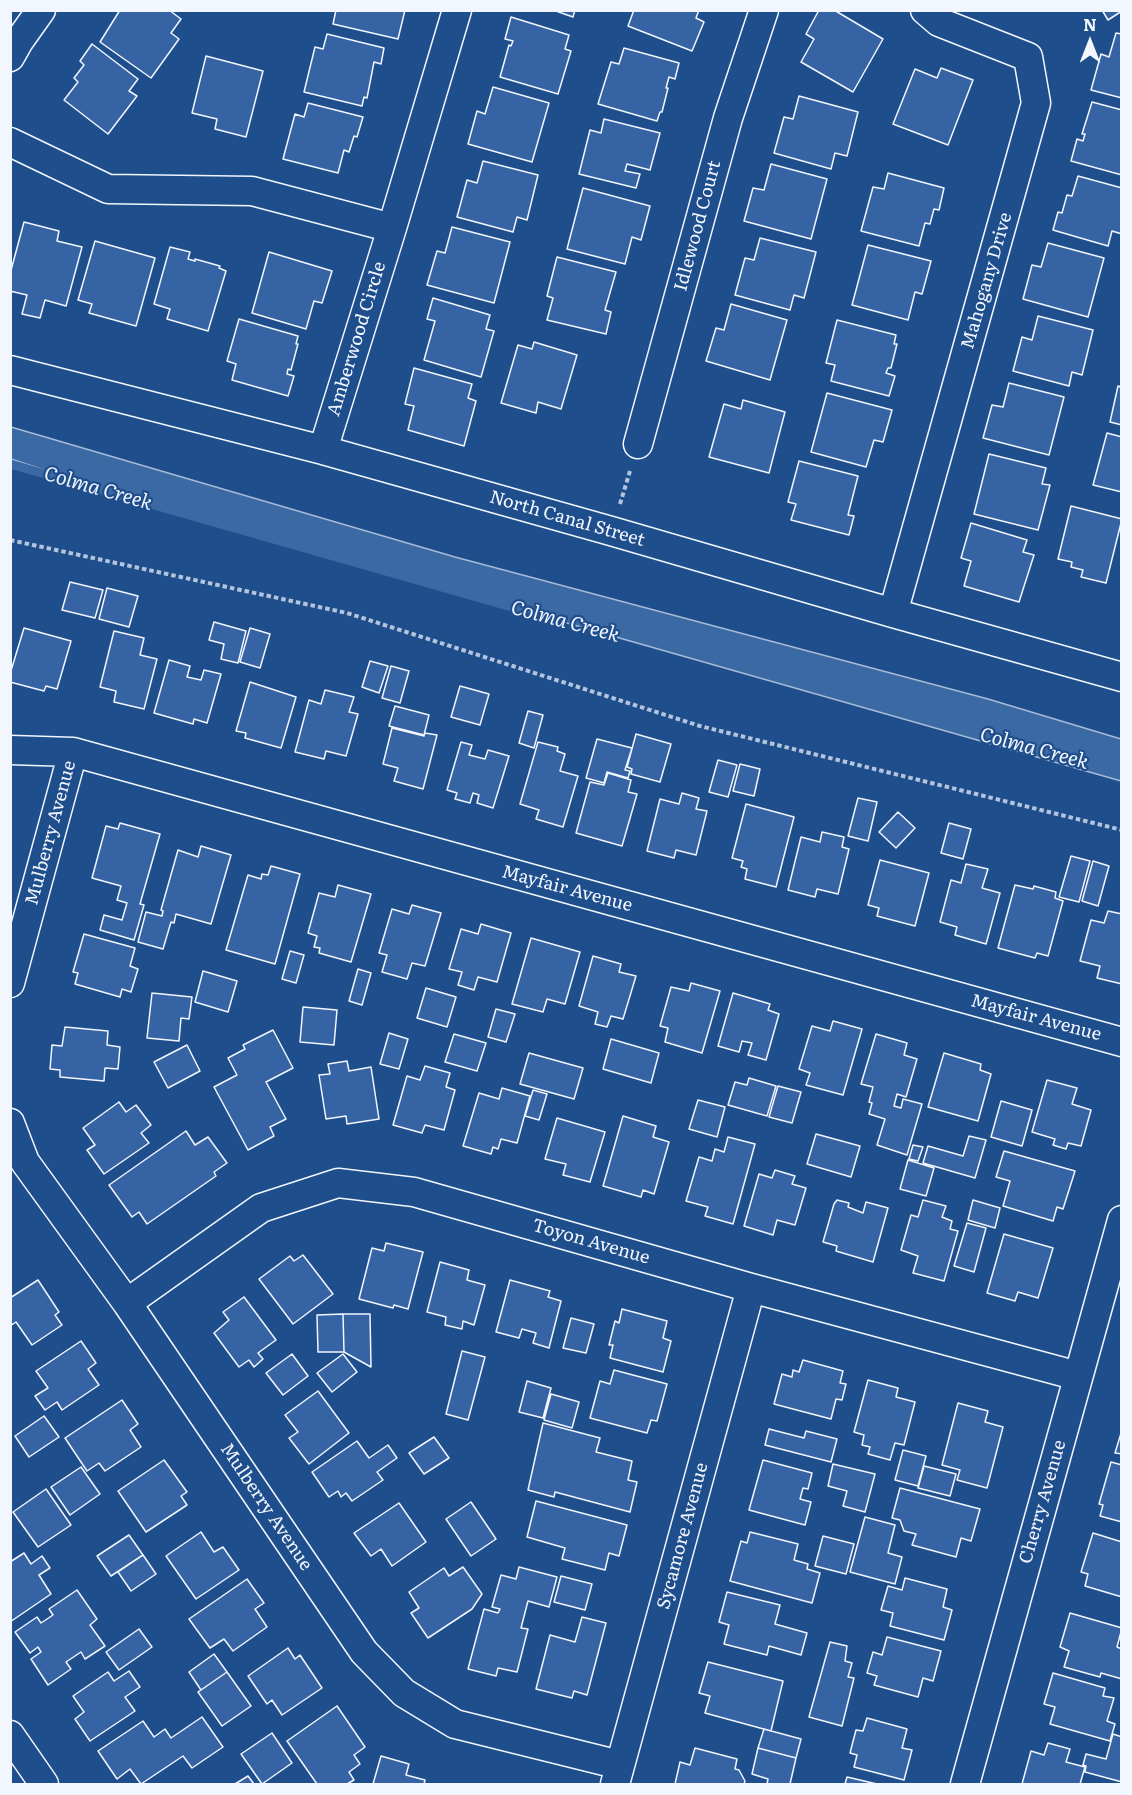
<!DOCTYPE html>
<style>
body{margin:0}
#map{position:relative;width:1132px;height:1795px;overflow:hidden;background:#1f4e8c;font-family:Literata,serif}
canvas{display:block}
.frame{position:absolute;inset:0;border:12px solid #f2f6ff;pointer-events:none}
.north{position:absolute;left:1060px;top:12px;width:60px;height:60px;-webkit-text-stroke:4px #1f4e8c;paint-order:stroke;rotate:0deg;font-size:16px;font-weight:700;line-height:24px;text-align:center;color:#f2f6ff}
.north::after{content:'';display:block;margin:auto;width:21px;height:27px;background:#f2f6ff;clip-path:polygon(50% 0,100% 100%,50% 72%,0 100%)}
</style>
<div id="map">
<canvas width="1132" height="1795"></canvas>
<div class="frame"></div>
<div class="north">N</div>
</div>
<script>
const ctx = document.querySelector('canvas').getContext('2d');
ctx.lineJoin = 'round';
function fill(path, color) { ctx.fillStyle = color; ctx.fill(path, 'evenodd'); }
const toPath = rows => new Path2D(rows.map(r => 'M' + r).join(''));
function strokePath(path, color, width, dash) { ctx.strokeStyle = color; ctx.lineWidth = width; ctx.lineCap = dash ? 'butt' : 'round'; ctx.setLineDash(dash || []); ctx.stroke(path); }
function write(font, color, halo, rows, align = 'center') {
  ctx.font = font + ' Literata,serif'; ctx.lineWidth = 4.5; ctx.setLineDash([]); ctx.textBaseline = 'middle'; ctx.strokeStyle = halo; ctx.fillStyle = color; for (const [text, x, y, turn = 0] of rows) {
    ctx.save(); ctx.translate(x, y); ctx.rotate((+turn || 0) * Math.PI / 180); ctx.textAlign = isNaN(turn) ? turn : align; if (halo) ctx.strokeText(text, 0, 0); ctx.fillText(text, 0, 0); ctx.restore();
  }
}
const water = toPath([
 [11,427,455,557,988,699,1121,739,1121,781,132,499,11,459,11,427]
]);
fill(water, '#3b69a3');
strokePath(water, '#a8bbd7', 1.5);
strokePath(toPath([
 [10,464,522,610]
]), '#3b69a3', 9);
const building = toPath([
 [120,10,169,10,181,19,171,33,179,39,151,78,100,42,120,10],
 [336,10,405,10,398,39,333,24,336,10],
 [553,10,575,10,573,17,553,10],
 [634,10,699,10,696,18,704,22,692,51,628,26,634,10],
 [819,10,834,10,883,39,853,92,801,62,814,39,806,34,819,10],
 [1102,10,1122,10,1122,11,1108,20,1102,10],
 [511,17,569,35,565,49,571,51,558,94,500,77,509,45,511,46,513,41,505,39,511,17],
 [1116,33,1122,34,1122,98,1091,90,1101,54,1109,57,1116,33],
 [327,34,384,48,381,64,374,62,367,98,364,97,362,106,304,92,315,47,323,49,327,34],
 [92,44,138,79,129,91,137,96,108,134,64,100,78,82,74,78,84,65,80,61,92,44],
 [624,48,679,63,675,79,669,77,666,88,668,88,662,112,660,112,657,121,598,104,611,62,619,64,624,48],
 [206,56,263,71,246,137,215,129,217,119,192,113,206,56],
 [941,68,973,80,948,145,893,124,915,69,937,78,941,68],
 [493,87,549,103,532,162,468,144,477,111,485,114,493,87],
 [799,96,858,112,847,156,835,153,831,169,774,153,784,117,793,119,799,96],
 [1092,102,1122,110,1122,175,1071,161,1077,139,1083,141,1085,134,1082,134,1092,102],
 [308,103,363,117,357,137,354,136,349,152,344,150,338,173,283,159,295,114,304,117,308,103],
 [604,119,660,133,650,170,627,164,625,171,640,174,636,188,579,174,590,130,601,133,604,119],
 [483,161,538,175,527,220,517,217,513,232,457,217,467,180,477,183,483,161],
 [771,164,827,179,811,239,744,221,753,188,764,190,771,164],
 [888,173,944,188,939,210,934,209,930,224,925,223,919,246,861,231,873,187,884,189,888,173],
 [1078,176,1122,188,1122,234,1112,231,1108,246,1053,230,1058,212,1062,213,1067,195,1072,196,1078,176],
 [583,188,650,206,641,240,632,237,625,264,567,249,583,188],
 [24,222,59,231,57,241,82,247,66,306,45,300,40,318,22,314,27,295,10,291,10,274,24,222],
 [452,227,510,242,494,303,427,285,437,251,445,253,452,227],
 [760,238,816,252,804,298,794,295,790,310,735,295,745,258,754,260,760,238],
 [95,241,155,258,136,326,89,313,92,304,78,300,95,241],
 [1048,243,1104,258,1088,317,1023,299,1032,265,1041,267,1048,243],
 [868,245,931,261,922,294,915,292,908,320,852,305,868,245],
 [170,247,190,252,188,259,195,261,195,259,220,266,219,268,226,271,208,331,167,319,170,309,154,304,170,247],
 [269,252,332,271,322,303,314,301,306,329,252,313,269,252],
 [557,257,616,272,605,310,611,312,606,334,547,320,553,298,547,296,557,257],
 [433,298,490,315,486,329,494,331,481,377,424,360,435,321,427,319,433,298],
 [731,304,787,320,770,380,706,361,716,328,724,330,731,304],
 [1038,316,1093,330,1082,375,1072,372,1069,386,1013,371,1022,337,1032,340,1038,316],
 [239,319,298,336,296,344,298,344,291,370,288,369,287,374,294,376,288,396,232,380,236,364,227,361,239,319],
 [837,320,896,335,894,344,897,344,891,368,888,368,886,373,895,376,889,396,831,381,835,365,826,363,837,320],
 [534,342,577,355,561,409,538,402,536,413,501,403,518,345,532,349,534,342],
 [414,368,472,384,468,398,476,401,464,446,408,430,414,406,405,404,414,368],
 [1122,382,1122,425,1110,422,1118,386,1120,387,1122,382],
 [1009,383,1064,397,1049,455,983,438,992,405,1003,407,1009,383],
 [827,393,892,410,883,442,874,440,866,467,811,452,827,393],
 [743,400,785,412,769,473,709,457,724,404,741,409,743,400],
 [1107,433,1122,437,1122,492,1093,485,1107,433],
 [989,454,1046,468,1042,484,1050,485,1038,530,974,514,989,454],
 [799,461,858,476,848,515,854,516,849,535,791,520,796,504,788,502,799,461],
 [1071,506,1122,519,1106,583,1081,577,1083,570,1071,567,1072,562,1058,559,1071,506],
 [971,523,1027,540,1023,552,1034,555,1019,602,964,586,971,561,961,558,971,523],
 [70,582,103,590,95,618,62,610,70,582],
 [107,588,138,596,129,627,99,619,107,588],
 [214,622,246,631,238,663,221,659,224,644,209,640,214,622],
 [24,628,71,641,57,689,46,686,44,691,10,682,10,674,24,628],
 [250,628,270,634,260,668,240,662,250,628],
 [114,631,144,638,140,655,157,659,144,709,114,702,116,691,100,687,114,631],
 [169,660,190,666,187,677,201,680,204,670,221,674,207,723,194,719,193,724,154,713,169,660],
 [370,661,388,666,379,693,362,687,370,661],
 [391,666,409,671,400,703,382,698,391,666],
 [250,682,296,697,281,748,245,738,246,733,236,731,250,682],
 [460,686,489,694,480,725,451,717,460,686],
 [325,690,354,697,349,712,358,714,346,756,326,751,324,759,295,752,309,700,321,704,325,690],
 [395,706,429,715,424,735,389,726,395,706],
 [528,711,543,715,534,748,519,743,528,711],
 [392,728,424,736,425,733,437,735,423,789,394,781,398,768,383,764,392,728],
 [636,734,671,744,660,782,631,774,632,769,627,767,636,734],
 [597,739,632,748,625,770,630,771,628,778,607,772,604,783,586,778,597,739],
 [461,742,472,745,469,755,485,759,488,750,509,756,493,808,477,803,479,795,473,793,470,803,455,799,457,793,447,790,461,742],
 [538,742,558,747,557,751,565,754,560,771,578,776,563,827,536,819,539,810,520,804,538,742],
 [718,760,737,765,728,797,709,792,718,760],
 [740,764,760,769,754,796,733,791,740,764],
 [608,773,631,780,628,792,637,794,622,846,576,833,590,782,604,785,608,773],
 [682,793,699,798,696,809,707,811,696,855,676,850,674,858,647,851,660,799,679,804,682,793],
 [858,798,877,802,868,841,848,836,858,798],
 [746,804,794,817,776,887,745,879,747,869,741,867,743,861,732,858,746,804],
 [898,812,915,828,896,848,879,832,898,812],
 [120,823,160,834,140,904,144,905,134,940,100,930,104,915,122,920,127,903,117,900,121,886,92,878,106,826,118,829,120,823],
 [949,823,971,829,963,859,941,853,949,823],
 [822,832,844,837,842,847,849,849,838,894,817,889,815,897,788,890,801,837,820,842,822,832],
 [201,846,231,855,211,924,176,914,174,923,171,922,163,949,138,942,146,912,162,916,163,911,161,910,178,850,198,857,201,846],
 [1071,856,1090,861,1079,902,1059,897,1071,856],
 [880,860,929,873,915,926,877,916,879,908,868,905,880,860],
 [1093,861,1109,866,1098,906,1082,901,1093,861],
 [966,864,988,869,982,888,1000,893,986,944,955,935,957,927,940,922,951,880,961,883,966,864],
 [271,866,300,874,275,964,226,950,248,875,261,879,262,874,268,875,271,866],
 [338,885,371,894,351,962,319,953,320,948,314,947,317,936,308,933,319,893,335,897,338,885],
 [1015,885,1033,889,1034,886,1056,892,1055,898,1063,901,1048,956,1037,953,1035,958,998,948,1015,885],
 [412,905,441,913,425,966,412,963,407,979,382,972,387,955,379,953,392,909,409,914,412,905],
 [1108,911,1122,914,1122,984,1097,978,1100,966,1080,961,1091,920,1104,923,1108,911],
 [481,924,511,933,497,982,478,977,474,990,458,985,462,972,449,969,461,929,478,934,481,924],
 [84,934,135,948,130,966,138,969,131,992,122,989,120,997,75,984,78,973,73,972,84,934],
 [531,938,580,952,565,1004,547,999,543,1012,512,1004,531,938],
 [290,951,304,955,296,983,282,979,290,951],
 [593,956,621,964,619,972,636,976,623,1019,611,1016,607,1027,595,1024,598,1012,579,1006,593,956],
 [358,969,371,973,362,1005,349,1001,358,969],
 [203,971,237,981,228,1012,195,1002,203,971],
 [691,983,720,991,702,1053,665,1042,668,1028,660,1026,671,987,689,991,691,983],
 [426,988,456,997,447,1027,417,1018,426,988],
 [152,993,192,997,189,1019,181,1018,179,1041,147,1038,152,993],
 [733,993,770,1004,768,1010,779,1014,766,1060,748,1055,752,1043,742,1041,739,1052,718,1046,733,993],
 [303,1007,337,1010,334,1045,300,1042,303,1007],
 [496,1009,515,1014,506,1042,488,1037,496,1009],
 [833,1021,862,1029,843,1095,806,1085,810,1073,799,1069,812,1026,830,1031,833,1021],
 [65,1027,108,1031,107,1045,120,1047,118,1069,105,1068,104,1081,60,1077,60,1070,50,1069,52,1045,62,1046,65,1027],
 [273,1030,293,1068,266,1082,286,1119,270,1127,274,1136,248,1150,214,1087,237,1075,228,1058,245,1049,243,1045,273,1030],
 [389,1033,408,1039,399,1069,380,1064,389,1033],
 [454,1034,486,1043,477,1071,445,1062,454,1034],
 [876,1034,907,1043,904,1055,917,1059,906,1097,897,1094,894,1106,901,1108,903,1099,922,1104,907,1155,877,1145,885,1119,869,1114,872,1103,869,1102,873,1087,861,1084,876,1034],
 [611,1039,659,1053,651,1083,603,1069,611,1039],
 [187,1045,200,1071,168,1088,154,1062,187,1045],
 [529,1053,583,1068,574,1099,520,1084,529,1053],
 [944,1053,981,1064,980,1070,991,1074,978,1121,928,1107,944,1053],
 [347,1061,349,1071,371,1067,379,1119,347,1124,346,1116,326,1119,319,1075,330,1074,328,1064,347,1061],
 [425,1066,450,1073,446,1087,455,1090,444,1130,425,1125,422,1133,393,1125,407,1076,420,1080,425,1066],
 [749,1078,776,1086,767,1116,728,1105,735,1082,747,1085,749,1078],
 [1047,1080,1077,1088,1072,1104,1091,1110,1081,1146,1068,1143,1066,1149,1053,1145,1055,1139,1032,1132,1047,1080],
 [778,1086,801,1092,792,1123,769,1117,778,1086],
 [502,1088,530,1096,517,1143,501,1139,498,1149,493,1147,491,1154,463,1146,479,1093,499,1099,502,1088],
 [533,1090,547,1094,539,1120,525,1116,533,1090],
 [698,1100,725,1107,717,1137,689,1129,698,1100],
 [1001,1101,1032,1110,1022,1146,991,1137,1001,1101],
 [119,1102,126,1112,136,1105,151,1125,141,1133,149,1143,104,1174,87,1150,95,1145,83,1128,119,1102],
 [623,1116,656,1126,653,1137,669,1142,654,1194,643,1190,641,1197,603,1186,623,1116],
 [557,1118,605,1132,590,1182,563,1175,566,1164,545,1159,557,1118],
 [186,1131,195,1145,208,1137,227,1163,214,1172,216,1176,147,1224,139,1212,132,1217,109,1185,186,1131],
 [816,1134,860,1146,851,1177,807,1164,816,1134],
 [969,1136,986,1140,975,1178,923,1163,928,1146,963,1156,969,1136],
 [728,1137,755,1144,733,1224,705,1216,708,1207,686,1201,699,1157,712,1161,715,1149,724,1152,728,1137],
 [913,1145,923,1147,918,1161,909,1159,913,1145],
 [1004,1151,1075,1171,1063,1209,1057,1207,1053,1221,1003,1206,1010,1181,996,1177,1004,1151],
 [908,1160,934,1168,926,1196,900,1189,908,1160],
 [775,1170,795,1176,792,1184,806,1188,795,1225,777,1220,773,1235,744,1226,759,1174,772,1178,775,1170],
 [837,1200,849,1203,848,1207,863,1213,866,1202,888,1208,873,1262,836,1251,837,1246,823,1242,834,1204,837,1200],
 [923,1200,946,1206,942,1217,952,1221,950,1229,958,1231,944,1281,913,1273,918,1256,901,1250,911,1215,918,1217,923,1200],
 [973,1200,1000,1208,995,1228,968,1220,973,1200],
 [967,1223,986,1228,974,1272,954,1266,967,1223],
 [1004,1234,1053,1248,1038,1298,1018,1292,1015,1301,987,1293,1004,1234],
 [386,1243,423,1252,408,1309,394,1305,393,1308,359,1299,372,1248,384,1251,386,1243],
 [303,1255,333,1294,293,1324,259,1279,290,1256,294,1261,303,1255],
 [440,1262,469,1270,467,1280,485,1285,474,1325,463,1321,462,1329,445,1325,446,1317,427,1312,440,1262],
 [38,1280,59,1312,55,1315,62,1325,32,1345,16,1322,10,1326,10,1298,38,1280],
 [510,1280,550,1291,548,1297,561,1301,549,1348,533,1343,536,1333,522,1329,519,1338,496,1332,510,1280],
 [244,1297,276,1340,258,1353,263,1359,254,1367,249,1360,239,1367,214,1333,229,1320,223,1312,244,1297],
 [622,1309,667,1321,663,1338,671,1341,663,1372,610,1358,613,1345,609,1345,615,1321,619,1323,622,1309],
 [343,1314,370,1314,371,1367,344,1352,343,1314],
 [343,1314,344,1352,318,1352,317,1315,343,1314],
 [571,1318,594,1324,586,1353,563,1348,571,1318],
 [81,1341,96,1363,88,1369,99,1385,62,1410,57,1402,45,1410,35,1396,48,1388,36,1371,81,1341],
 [462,1351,485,1357,468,1420,446,1414,462,1351],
 [292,1354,308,1376,283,1395,266,1373,292,1354],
 [343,1354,357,1372,332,1392,317,1373,343,1354],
 [803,1360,843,1371,840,1383,846,1384,842,1400,836,1399,831,1419,774,1404,782,1374,792,1377,793,1370,799,1372,803,1360],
 [614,1370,667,1384,657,1421,651,1420,647,1433,590,1418,600,1381,610,1384,614,1370],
 [868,1380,898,1388,896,1397,915,1402,904,1445,895,1443,890,1460,868,1454,870,1447,862,1445,864,1435,854,1432,868,1380],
 [527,1381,551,1388,543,1418,519,1412,527,1381],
 [318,1391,349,1433,309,1464,289,1438,298,1432,285,1415,318,1391],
 [551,1394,579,1402,572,1428,544,1420,551,1394],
 [122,1400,138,1424,130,1430,141,1447,105,1471,99,1463,87,1471,65,1438,122,1400],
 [958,1403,988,1411,985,1422,1003,1427,987,1488,957,1480,960,1470,942,1465,958,1403],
 [44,1416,59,1437,29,1457,15,1436,44,1416],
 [543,1423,600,1438,596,1452,632,1461,628,1480,637,1482,630,1512,555,1492,554,1497,528,1490,543,1423],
 [769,1429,804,1438,806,1431,837,1439,831,1462,765,1445,769,1429],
 [1122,1430,1122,1454,1115,1453,1122,1430],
 [434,1437,449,1458,424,1474,409,1453,434,1437],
 [357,1441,369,1458,388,1445,397,1458,377,1472,383,1480,352,1501,346,1493,341,1497,338,1491,329,1497,312,1472,357,1441],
 [903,1450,926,1456,918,1486,895,1480,903,1450],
 [164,1460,187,1492,181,1496,187,1505,146,1532,118,1491,164,1460],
 [763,1460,812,1473,808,1489,803,1488,800,1499,811,1502,805,1525,749,1510,763,1460],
 [1111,1462,1122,1465,1122,1522,1100,1516,1103,1505,1099,1504,1111,1462],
 [833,1464,875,1474,865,1512,843,1506,847,1491,828,1486,833,1464],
 [924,1466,956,1474,950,1496,918,1488,924,1466],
 [81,1467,100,1494,70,1515,51,1487,81,1467],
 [900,1488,980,1509,971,1541,961,1538,956,1557,912,1545,916,1534,904,1531,900,1520,892,1518,900,1488],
 [46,1489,71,1525,38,1547,13,1512,46,1489],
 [536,1501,627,1525,619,1556,609,1553,605,1570,562,1559,565,1548,527,1537,536,1501],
 [471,1502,496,1539,471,1556,446,1519,471,1502],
 [399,1503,426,1542,392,1566,381,1549,371,1556,354,1533,399,1503],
 [865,1517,895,1525,888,1553,902,1557,895,1584,850,1572,865,1517],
 [201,1532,214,1552,223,1547,239,1570,196,1599,166,1556,201,1532],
 [750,1532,798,1544,794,1560,808,1564,807,1569,820,1573,812,1603,730,1581,741,1541,747,1543,750,1532],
 [1093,1533,1122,1542,1122,1597,1085,1586,1088,1574,1081,1572,1093,1533],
 [129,1535,143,1555,111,1576,97,1556,129,1535],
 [823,1536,854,1544,846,1574,815,1566,823,1536],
 [24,1553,31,1564,42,1556,50,1568,39,1575,51,1594,10,1622,10,1562,24,1553],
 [143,1555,156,1574,131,1591,118,1572,143,1555],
 [463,1567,482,1594,472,1609,428,1638,411,1613,419,1608,409,1592,444,1568,449,1576,463,1567],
 [519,1567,557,1577,549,1607,528,1601,521,1628,528,1629,517,1672,498,1668,496,1676,468,1669,484,1609,498,1613,500,1609,492,1607,501,1575,516,1579,519,1567],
 [561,1576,592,1584,585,1610,554,1602,561,1576],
 [905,1578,947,1589,943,1607,952,1610,944,1640,890,1626,893,1613,881,1610,888,1586,902,1590,905,1578],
 [247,1579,264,1603,255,1609,267,1627,233,1651,224,1639,210,1648,189,1619,247,1579],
 [77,1590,97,1619,90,1625,105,1646,85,1659,81,1652,66,1662,71,1669,48,1685,31,1659,41,1652,38,1647,30,1653,15,1632,37,1617,41,1623,53,1615,49,1609,77,1590],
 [727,1592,780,1605,775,1624,807,1633,801,1655,769,1646,767,1655,724,1644,729,1625,719,1622,727,1592],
 [1070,1613,1122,1628,1117,1647,1122,1649,1122,1679,1101,1673,1100,1677,1064,1667,1069,1651,1060,1647,1070,1613],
 [582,1617,606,1623,587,1695,574,1691,572,1698,536,1689,550,1635,575,1642,582,1617],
 [139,1629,152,1647,119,1670,106,1652,139,1629],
 [887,1637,941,1651,933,1681,923,1678,918,1697,874,1685,877,1676,867,1673,873,1652,882,1655,887,1637],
 [830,1642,847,1646,845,1661,852,1663,848,1677,854,1678,842,1726,809,1717,830,1642],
 [288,1648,295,1659,300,1655,322,1688,282,1715,272,1700,267,1704,248,1676,288,1648],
 [214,1654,227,1672,201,1690,189,1672,214,1654],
 [708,1662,783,1681,771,1731,705,1713,710,1696,699,1693,708,1662],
 [129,1671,140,1687,125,1697,135,1711,90,1741,75,1719,84,1712,73,1696,108,1672,114,1681,129,1671],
 [227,1672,251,1706,222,1726,198,1692,227,1672],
 [1053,1673,1105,1688,1103,1696,1114,1698,1107,1721,1115,1724,1110,1741,1050,1724,1055,1707,1044,1704,1053,1673],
 [337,1706,365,1747,354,1755,360,1764,349,1772,354,1780,347,1784,317,1784,287,1741,337,1706],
 [202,1717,223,1747,192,1768,183,1756,141,1784,130,1769,117,1779,98,1751,143,1721,154,1737,165,1729,171,1738,202,1717],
 [867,1718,907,1729,902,1748,912,1750,904,1780,854,1767,857,1755,850,1753,856,1730,863,1731,867,1718],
 [764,1729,801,1739,796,1758,758,1748,764,1729],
 [272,1733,292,1763,262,1784,241,1754,272,1733],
 [1113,1734,1122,1737,1122,1782,1085,1772,1086,1766,1083,1765,1086,1754,1106,1759,1113,1734],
 [1048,1743,1070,1749,1066,1762,1085,1767,1080,1784,1022,1784,1031,1751,1044,1755,1048,1743],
 [695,1748,737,1759,735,1769,739,1770,745,1781,744,1784,675,1784,680,1762,690,1765,695,1748],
 [758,1748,796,1758,790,1784,767,1784,768,1779,752,1774,758,1748],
 [381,1756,409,1764,406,1775,425,1780,424,1784,373,1784,381,1756],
 [248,1776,254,1784,235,1784,248,1776],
 [847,1777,877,1784,845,1784,847,1777]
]);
fill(building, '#3563a3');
strokePath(building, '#f2f6ff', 1.5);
const minor = toPath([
 [10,57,19,41,41,10],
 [10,142,108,189,252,191,392,228],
 [10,370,323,450,611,531,893,613,1122,677],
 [638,444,728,118,764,10],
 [323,450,392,228,457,10],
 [893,613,1036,103,1028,57,939,22,925,10],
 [10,750,73,752,1122,1042],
 [10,983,73,752],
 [10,1123,25,1162,127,1303,364,1652,404,1693,455,1724,620,1765],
 [127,1303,261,1208,338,1183,414,1192,751,1288,1078,1376],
 [10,1735,44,1784],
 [615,1784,751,1288],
 [965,1784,1122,1220]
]);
strokePath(minor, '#f2f6ff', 31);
strokePath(toPath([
 [620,504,630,471],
 [10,540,347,613,700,726,1122,830]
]), '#b3c4dc', 4, [4.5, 3]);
strokePath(minor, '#1f4e8c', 28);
write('18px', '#f2f6ff', '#1f4e8c', [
 ["Idlewood Court",698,226,-75],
 ["Mahogany Drive",987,281,-74],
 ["Amberwood Circle",357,339,-73],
 ["North Canal Street",567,519,16],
 ["Mulberry Avenue",51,833,-75],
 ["Mayfair Avenue",567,889,15],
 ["Mayfair Avenue",1036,1018,15],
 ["Toyon Avenue",591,1242,16],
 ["Cherry Avenue",1043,1502,-74],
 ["Mulberry Avenue",266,1507,56],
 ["Sycamore Avenue",683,1536,-75]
]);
write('italic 20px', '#f2f6ff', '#1f4e8c', [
 ["Colma Creek",98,489,16],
 ["Colma Creek",565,622,15],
 ["Colma Creek",1034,749,15]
]);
</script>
